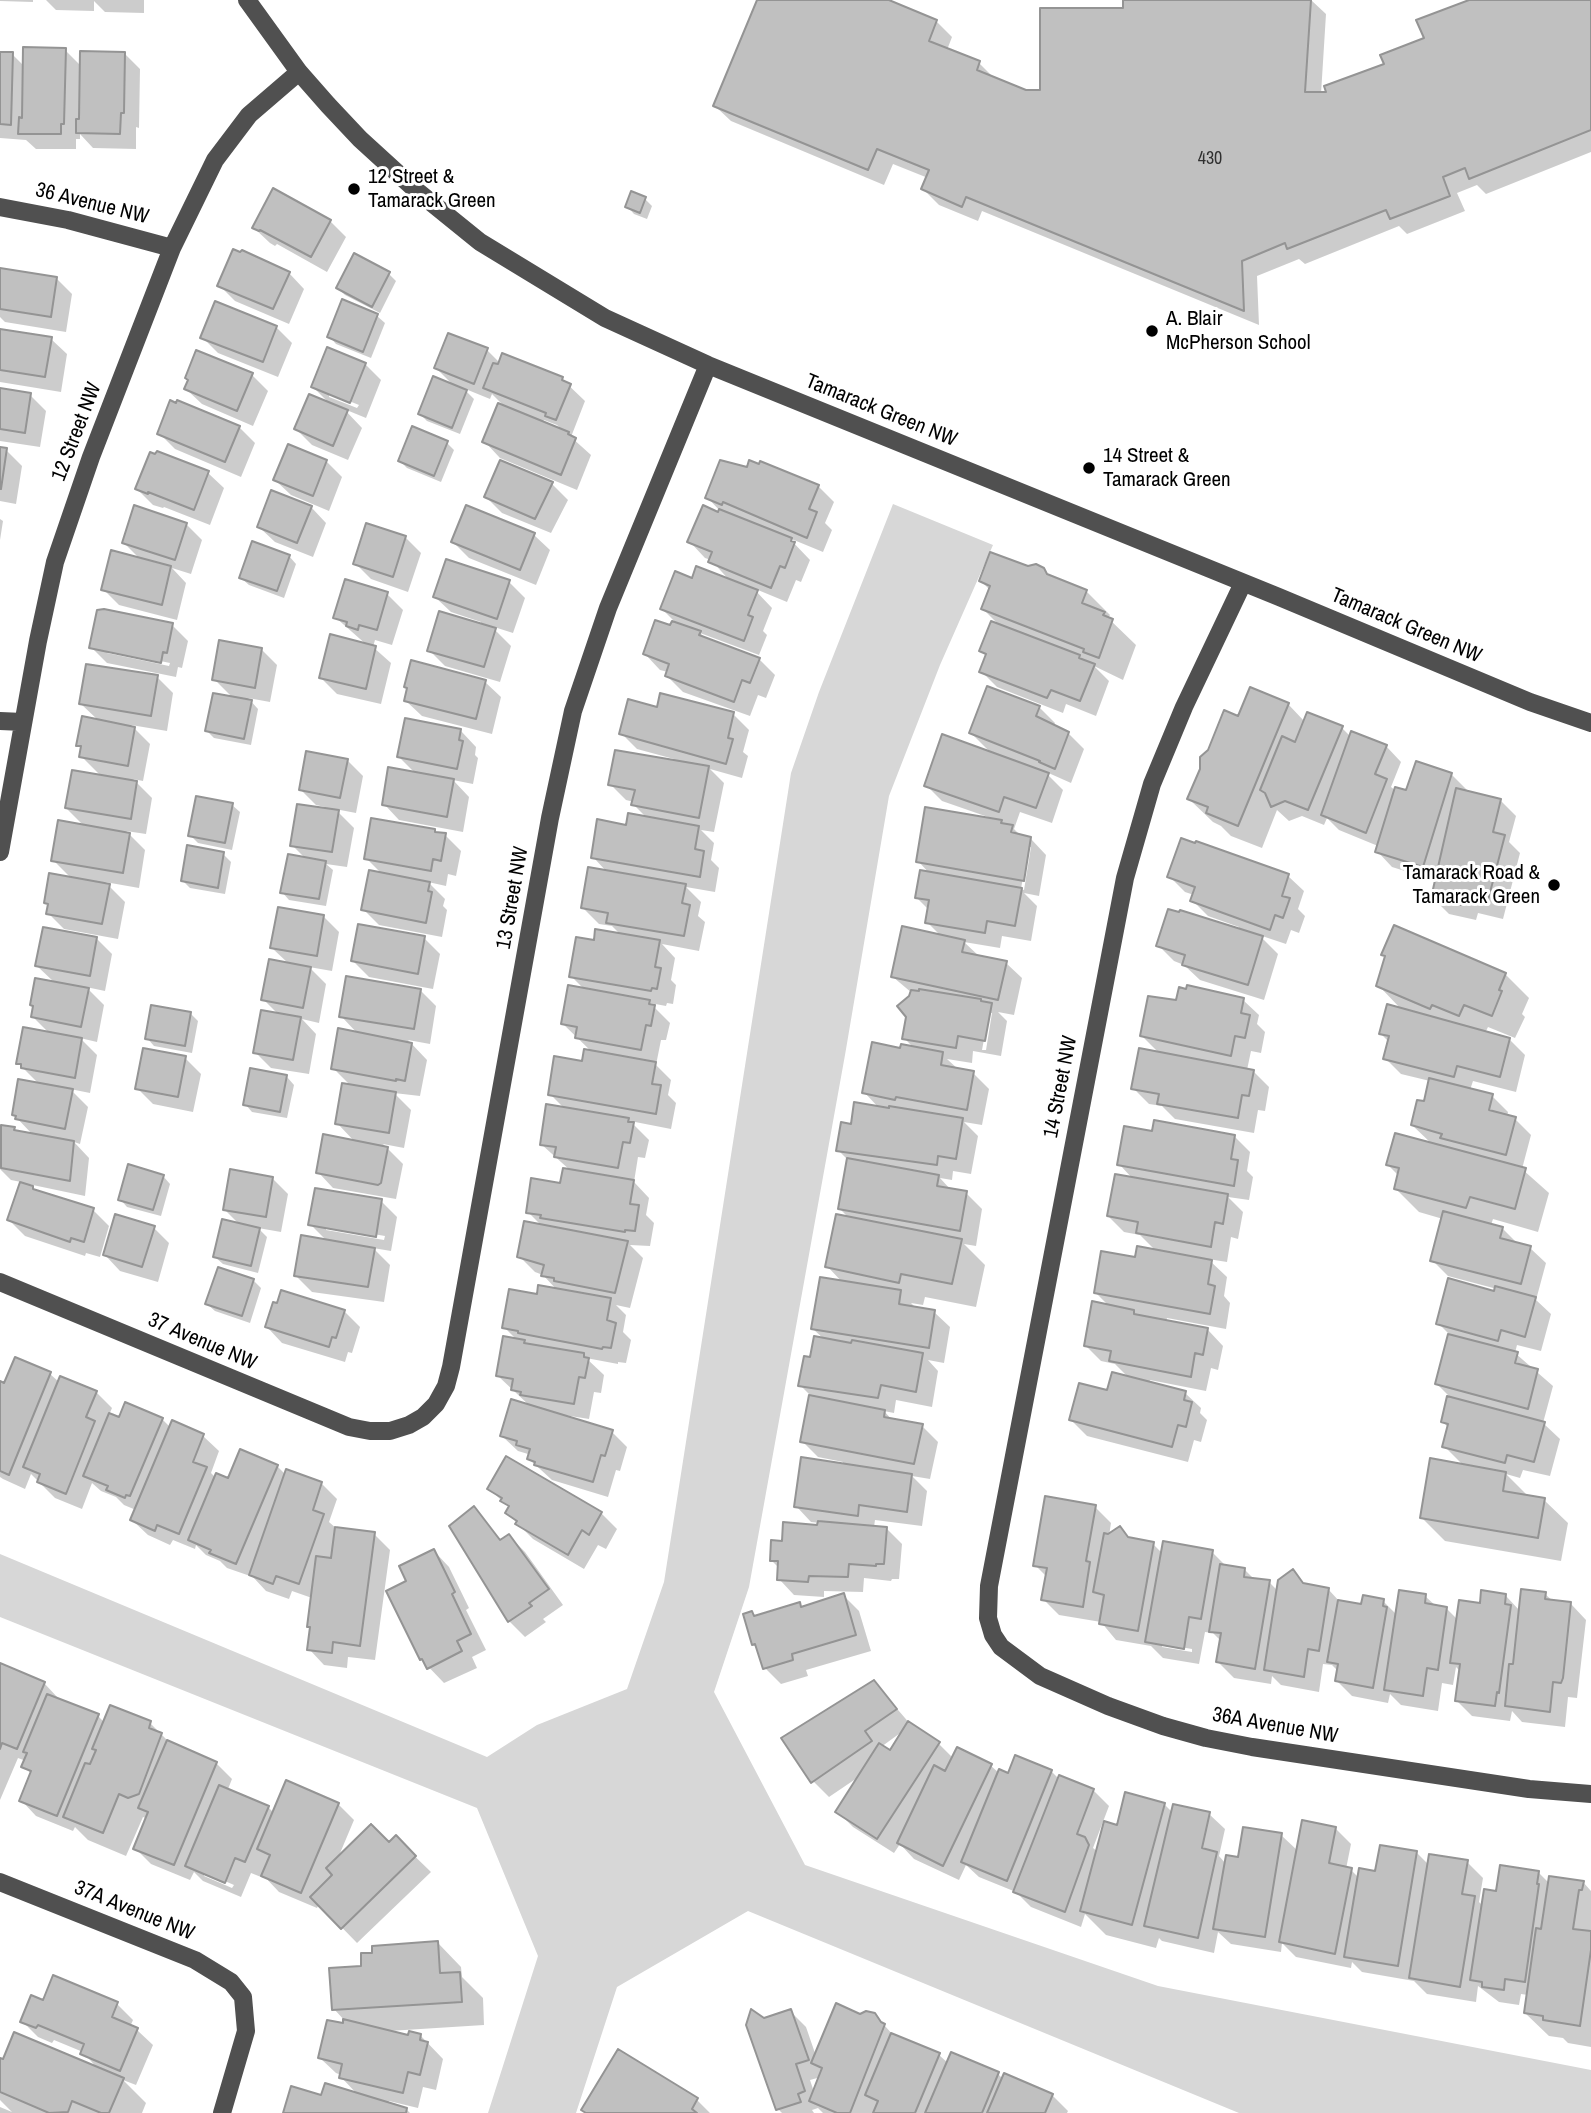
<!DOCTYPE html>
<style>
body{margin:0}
canvas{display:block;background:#fff}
</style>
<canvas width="1591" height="2113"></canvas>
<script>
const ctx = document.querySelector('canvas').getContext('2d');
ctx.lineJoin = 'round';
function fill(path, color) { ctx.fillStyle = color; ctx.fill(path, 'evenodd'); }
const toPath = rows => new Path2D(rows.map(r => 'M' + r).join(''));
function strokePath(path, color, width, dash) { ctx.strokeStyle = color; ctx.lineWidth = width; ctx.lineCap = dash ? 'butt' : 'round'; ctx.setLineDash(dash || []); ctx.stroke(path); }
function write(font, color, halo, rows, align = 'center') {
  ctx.font = font + ' "Archivo Narrow",sans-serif'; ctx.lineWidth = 6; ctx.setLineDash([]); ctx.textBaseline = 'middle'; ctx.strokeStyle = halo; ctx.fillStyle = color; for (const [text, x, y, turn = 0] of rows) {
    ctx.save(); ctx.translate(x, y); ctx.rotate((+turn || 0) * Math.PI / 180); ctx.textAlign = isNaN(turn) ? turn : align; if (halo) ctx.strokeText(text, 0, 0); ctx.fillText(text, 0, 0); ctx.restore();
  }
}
fill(toPath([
 [893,504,993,545,940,665,889,796,845,1055,749,1587,714,1692,805,1865,1158,1986,1591,2070,1591,2113,1239,2113,748,1911,617,1987,576,2113,488,2113,538,1956,477,1808,0,1617,0,1554,487,1757,537,1725,627,1689,664,1582,791,773,819,692]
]), '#d7d7d7');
fill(toPath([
 [0,0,33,0,33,2,0,1],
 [46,0,144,0,144,13,105,12,94,1,94,11,56,10],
 [758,0,884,0,936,21,952,37,947,50,979,63,995,79,1026,92,1042,92,1125,10,1125,0,1311,0,1326,14,1321,94,1328,94,1386,65,1426,39,1473,0,1591,0,1591,152,1486,194,1477,185,1457,193,1465,211,1407,234,1399,226,1305,264,1299,259,1257,276,1259,325,982,211,978,221,939,205,923,189,928,178,893,164,884,185,731,121,715,106],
 [65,50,82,67,125,54,140,69,139,128,136,127,136,149,93,148,80,134,80,139,76,139,76,149,36,149,26,140,0,138,0,53,12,54,24,66],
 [645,199,652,206,647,219,634,214,627,206],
 [330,221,346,237,327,272,277,244,275,246,270,243,254,228],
 [0,269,56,278,72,294,66,332,5,322,0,317],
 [289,273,304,289,289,324,235,301,219,285],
 [389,274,396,281,380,313,345,295,338,288],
 [343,302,377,316,385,323,371,358,336,344,329,336],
 [276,327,292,343,278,377,218,353,202,337],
 [0,330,51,339,67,354,61,392,0,382],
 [449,335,487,350,500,363,503,356,562,379,585,401,571,437,591,455,577,490,500,458,485,442,507,409,492,394,490,399,463,388,474,399,460,434,427,421,420,414,455,387,436,368],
 [544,420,557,425,564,432,542,423],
 [365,364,381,380,366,418,344,409,362,428,348,460,312,445,296,429,331,405,313,387],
 [329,393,359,405,357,408,329,397],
 [252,375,268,391,253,426,202,404,186,389],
 [0,390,30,395,46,411,40,447,0,441],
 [239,427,255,443,241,477,175,449,159,433],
 [447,443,454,450,441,482,407,468,400,461],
 [0,449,6,450,22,466,16,504,0,501],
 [326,461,342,477,329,511,291,495,275,480],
 [208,473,224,488,210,525,164,507,163,508,153,505,137,489],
 [552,484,568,500,551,533,502,513,486,497],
 [818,486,834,502,825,523,832,530,823,552,789,538,810,560,801,582,796,580,787,602,753,588,772,608,763,631,767,635,759,655,700,633,707,640,759,659,775,675,766,698,758,695,750,716,683,692,667,676,668,672,660,670,645,654,671,627,678,625,662,609,693,580,731,582,711,560,705,558,690,542,720,511,707,497],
 [311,507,326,523,313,557,275,542,259,527],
 [0,519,3,521,0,540],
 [186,524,202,540,191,574,172,568,186,583,177,620,119,605,103,589,141,560,124,543],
 [534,535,550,550,536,585,469,558,453,542],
 [405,537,421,553,408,592,371,579,355,563],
 [289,556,296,564,284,598,249,585,241,578],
 [1027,568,1043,570,1051,578,1086,591,1110,615,1108,618,1136,645,1123,680,1094,666,1109,681,1096,716,1066,704,1063,713,997,687,981,671,987,656,981,651,1000,626,983,609,990,590,981,581],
 [509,582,525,598,513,633,491,626,511,646,500,682,445,666,429,650,480,625,481,622,451,612,435,597],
 [387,594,403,610,392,645,375,640,373,647,391,663,381,704,337,694,321,678,368,646,335,617],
 [172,625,188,641,182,668,178,667,176,677,107,663,91,647],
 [107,650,170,663,169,666,107,653],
 [261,649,277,665,270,702,248,698,258,709,251,745,214,738,207,731,233,698,214,679],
 [157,677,173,693,167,731,131,725,150,744,143,781,133,779,152,798,146,834,126,831,145,850,139,888,105,882,125,902,118,939,64,929,48,913,49,906,46,902,72,879,53,860,85,827,66,808,101,776,81,756,82,749,78,745,99,721,81,704],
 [485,682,501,697,492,734,422,716,406,701],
 [1288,704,1305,722,1342,728,1351,737,1386,746,1401,762,1391,787,1396,791,1408,792,1451,774,1467,790,1466,792,1500,800,1516,816,1509,842,1520,853,1503,919,1478,913,1476,920,1449,914,1433,898,1437,881,1392,867,1377,851,1378,846,1339,830,1327,818,1324,825,1302,816,1289,821,1277,810,1262,848,1231,836,1221,826,1213,822,1189,799,1239,718],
 [1039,707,1055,723,1054,726,1068,733,1084,749,1071,783,1044,771,1063,790,1052,823,1020,812,1014,829,1023,838,1031,839,1046,855,1039,896,1024,893,1037,906,1031,941,1002,936,1000,948,964,942,980,957,1006,963,1022,978,1014,1015,998,1012,1007,1021,1001,1056,973,1051,972,1063,947,1059,959,1070,973,1073,989,1089,982,1125,964,1122,978,1136,971,1174,953,1171,952,1180,940,1178,951,1190,966,1193,982,1209,976,1246,964,1244,985,1265,976,1307,925,1297,923,1305,911,1303,916,1308,934,1312,950,1327,944,1363,928,1360,938,1371,932,1407,896,1400,894,1413,884,1411,893,1421,922,1426,938,1442,930,1479,912,1476,927,1491,922,1526,875,1520,874,1527,886,1528,902,1544,899,1579,892,1579,891,1581,864,1578,863,1592,824,1591,824,1597,794,1595,779,1579,779,1568,771,1560,784,1542,819,1527,820,1523,811,1522,796,1506,843,1465,843,1462,818,1457,802,1441,811,1396,800,1385,811,1359,825,1340,813,1329,843,1283,827,1266,849,1218,839,1208,848,1160,838,1150,852,1126,879,1108,864,1092,901,1050,914,1048,904,1038,912,993,893,977,942,937,927,922,929,910,916,897,930,874,918,861,988,817,942,801,926,785,992,754,971,733],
 [1028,847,1031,847,1024,890,1021,889],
 [989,1013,992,1013,986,1050,982,1050],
 [658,709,733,714,749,730,743,752,748,756,742,778,710,769,724,783,714,832,701,830,714,843,711,860,719,868,715,892,686,887,701,902,698,916,705,922,699,951,662,944,675,958,671,980,676,985,673,1004,667,1003,666,1006,650,1003,670,1023,666,1040,661,1040,656,1065,671,1080,668,1095,676,1103,671,1129,630,1121,649,1140,645,1158,638,1157,634,1182,649,1198,646,1215,654,1223,650,1246,630,1245,643,1258,630,1308,616,1305,626,1315,623,1332,631,1340,626,1363,618,1362,618,1364,586,1358,604,1375,601,1393,594,1392,589,1419,564,1415,564,1417,612,1432,627,1447,620,1471,616,1470,608,1497,552,1480,529,1459,528,1454,518,1451,502,1436,531,1407,498,1376,517,1340,504,1327,538,1296,557,1290,543,1275,535,1272,519,1256,542,1226,528,1212,562,1185,571,1171,541,1144,565,1109,550,1094,593,1053,563,1024,585,990,571,976,595,942,621,935,612,926,599,924,583,908,607,872,593,857,627,827,648,819,633,804,634,802,626,800,610,784,673,762,674,759,637,749,621,733],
 [461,731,476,747,475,755,478,758,473,784,453,780,469,797,463,832,399,820,384,804,416,774,399,757],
 [347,760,363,776,356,813,335,809,354,828,347,867,326,864,333,870,326,906,289,900,282,892,306,859,292,845,325,807,316,805,301,790],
 [232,805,240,812,232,850,198,843,190,835],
 [435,831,445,835,461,851,456,876,448,874,446,886,428,882,445,899,443,906,447,910,442,937,379,925,363,909,383,875,366,858],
 [223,854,231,862,225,894,190,888,183,881],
 [1169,876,1288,876,1304,891,1298,909,1305,916,1299,933,1291,930,1286,944,1259,935,1278,954,1264,1000,1200,980,1184,965,1174,961,1158,945,1238,930,1239,927,1208,916,1192,900,1194,895,1185,892],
 [323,916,339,932,332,971,309,967,326,984,319,1023,302,1019,316,1034,309,1074,271,1068,255,1052,278,1014,263,999,289,964,272,948],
 [96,938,112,954,105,991,86,987,104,1005,97,1042,80,1038,97,1055,90,1093,70,1089,88,1107,80,1144,74,1142,89,1158,85,1196,28,1184,36,1192,93,1210,109,1226,100,1257,86,1253,85,1256,25,1236,9,1220,21,1182,11,1180,0,1169,0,1141,3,1127,33,1135,14,1115,40,1085,18,1063,50,1034,33,1017,55,983,37,966],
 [424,938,440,954,433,989,369,977,353,961],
 [1383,955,1505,974,1529,998,1522,1014,1525,1017,1515,1038,1488,1027,1485,1033,1509,1039,1525,1055,1516,1092,1473,1081,1470,1090,1492,1096,1508,1112,1507,1117,1515,1119,1531,1135,1522,1169,1549,1193,1538,1232,1493,1219,1491,1225,1502,1228,1518,1244,1530,1248,1546,1263,1536,1300,1551,1314,1541,1351,1517,1345,1515,1353,1553,1386,1543,1423,1560,1439,1550,1476,1523,1470,1520,1478,1506,1474,1529,1497,1544,1500,1568,1523,1561,1561,1445,1541,1421,1517,1464,1466,1444,1446,1449,1428,1443,1422,1449,1396,1437,1384,1449,1334,1438,1323,1496,1293,1497,1289,1448,1276,1432,1260,1443,1219,1419,1212,1396,1189,1399,1176,1388,1165,1433,1145,1412,1125,1425,1103,1430,1081,1401,1074,1385,1058,1389,1042,1381,1034,1402,1010,1378,985,1387,958],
 [420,990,436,1006,430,1044,408,1040,427,1060,420,1096,394,1093,411,1110,404,1148,383,1144,403,1164,396,1199,333,1188,318,1172,355,1142,337,1123,351,1086,333,1068,358,1034,341,1016],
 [1243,1000,1259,1015,1257,1024,1265,1032,1261,1053,1251,1051,1247,1070,1253,1071,1269,1087,1265,1111,1258,1110,1254,1133,1175,1119,1162,1106,1149,1104,1133,1088,1160,1054,1142,1036,1178,1002],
 [191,1014,198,1021,192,1053,154,1046,147,1038],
 [185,1058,201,1074,193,1112,153,1104,137,1088],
 [287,1077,294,1085,287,1118,252,1112,245,1104],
 [1153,1133,1234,1136,1250,1152,1247,1171,1253,1177,1249,1200,1228,1197,1243,1212,1238,1239,1231,1237,1227,1262,1208,1259,1227,1277,1224,1296,1230,1303,1226,1329,1167,1318,1166,1322,1208,1330,1223,1346,1218,1370,1211,1368,1206,1391,1150,1380,1149,1383,1185,1393,1201,1408,1200,1413,1207,1420,1201,1442,1194,1440,1188,1462,1087,1436,1071,1420,1129,1378,1115,1364,1101,1361,1085,1345,1110,1307,1096,1293,1136,1259,1157,1252,1140,1235,1124,1232,1108,1216,1133,1179,1119,1164],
 [163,1176,170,1184,161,1216,127,1207,120,1199],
 [272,1178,288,1194,281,1232,258,1228,267,1237,258,1273,223,1264,215,1257,240,1225,225,1210],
 [381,1201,397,1217,391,1251,373,1248,390,1265,384,1302,312,1292,296,1276,327,1241,310,1224],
 [326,1226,385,1236,384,1240,326,1230],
 [154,1228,169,1243,158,1282,120,1271,105,1255],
 [219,1269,254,1281,261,1288,250,1323,215,1311,207,1304],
 [344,1311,360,1327,352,1353,348,1352,345,1362,282,1343,267,1327],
 [50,1374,59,1382,96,1392,112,1408,109,1415,120,1420,162,1419,171,1428,173,1423,203,1436,219,1451,211,1473,216,1478,229,1480,277,1466,286,1475,321,1483,337,1499,329,1522,337,1529,374,1534,390,1550,375,1660,348,1657,347,1668,324,1665,309,1649,312,1598,292,1591,289,1599,266,1591,253,1577,227,1568,220,1561,206,1555,196,1545,195,1549,173,1540,170,1545,148,1535,132,1520,136,1510,124,1505,116,1497,101,1491,92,1483,82,1509,55,1498,31,1474,25,1489,3,1479,0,1477,0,1383,5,1385],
 [489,1489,601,1513,617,1529,606,1549,598,1545,584,1569,533,1539,507,1513,510,1508],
 [1095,1507,1111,1523,1109,1536,1120,1528,1131,1540,1153,1544,1163,1554,1212,1552,1227,1567,1244,1569,1255,1580,1269,1582,1278,1591,1293,1572,1307,1586,1328,1589,1340,1602,1362,1606,1383,1601,1397,1615,1425,1596,1437,1607,1447,1609,1458,1620,1481,1605,1506,1596,1520,1611,1545,1594,1554,1602,1571,1604,1586,1620,1577,1698,1568,1697,1565,1727,1522,1722,1512,1711,1510,1721,1472,1716,1456,1700,1460,1671,1456,1667,1453,1685,1442,1683,1438,1711,1401,1705,1390,1694,1388,1703,1352,1696,1336,1680,1338,1671,1332,1665,1323,1664,1319,1692,1281,1685,1272,1676,1271,1684,1234,1678,1218,1662,1222,1642,1213,1633,1205,1632,1199,1664,1163,1658,1151,1646,1116,1640,1101,1622,1059,1615,1043,1599,1047,1577,1035,1565],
 [1162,1644,1192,1649,1192,1652,1162,1647],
 [473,1508,502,1541,509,1536,525,1552,563,1605,543,1619,546,1622,525,1637,509,1621,452,1526],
 [434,1551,449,1567,469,1608,466,1610,486,1650,472,1657,477,1668,444,1683,421,1659,408,1582],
 [843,1595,859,1611,871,1651,806,1670,808,1676,781,1684,765,1668,759,1650,754,1644,752,1613,756,1617,799,1604,803,1608],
 [0,1665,44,1683,59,1699,98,1716,105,1723,150,1723,172,1745,216,1763,232,1779,228,1789,268,1807,274,1813,338,1804,354,1820,338,1858,389,1844,396,1838,431,1872,357,1943,319,1904,317,1908,279,1892,262,1874,261,1877,251,1873,241,1897,203,1881,194,1872,190,1880,151,1864,135,1848,148,1819,143,1817,126,1856,88,1840,75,1827,73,1831,36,1816,21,1800,32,1774,23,1766,26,1761,18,1758,0,1800],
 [204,1872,234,1885,232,1888,204,1876],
 [874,1682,911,1725,939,1744,953,1758,990,1765,999,1773,1009,1775,1051,1771,1059,1779,1093,1790,1109,1806,1093,1848,1098,1852,1118,1827,1164,1804,1172,1812,1209,1814,1225,1829,1219,1856,1226,1864,1240,1859,1281,1835,1298,1851,1335,1828,1351,1844,1346,1869,1351,1870,1359,1878,1377,1873,1416,1852,1429,1865,1467,1862,1483,1878,1479,1902,1483,1906,1498,1893,1538,1872,1550,1884,1583,1882,1591,1891,1591,2047,1568,2043,1563,2038,1549,2036,1525,2013,1528,1995,1521,1994,1519,2005,1499,2002,1478,1986,1476,2002,1427,1994,1414,1981,1362,1972,1352,1962,1351,1968,1296,1957,1282,1943,1281,1952,1231,1944,1218,1932,1214,1953,1162,1941,1159,1938,1156,1948,1106,1935,1085,1914,1081,1927,1031,1907,1016,1892,979,1877,966,1865,959,1880,914,1859,900,1844,894,1853,853,1827,837,1811,860,1776,829,1797,813,1781],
 [903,1731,890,1752,881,1747],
 [438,1943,461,1967,462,1977,483,1998,484,2025,389,2031,409,2037,420,2035,443,2059,436,2090,423,2087,418,2108,389,2101,388,2104,406,2109,410,2113,284,2113,322,2097,357,2094,341,2077,341,2075,336,2073,320,2058,344,2025,345,2021,334,2009,363,1968],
 [44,2002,117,2004,133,2020,130,2027,137,2030,153,2045,136,2085,123,2080,146,2103,142,2113,0,2113,0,2107,12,2112,0,2100,0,2060,98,2069,83,2052,54,2040,52,2043,38,2037,22,2021],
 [790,2011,806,2027,816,2056,860,2016,876,2016,894,2036,939,2055,948,2063,998,2074,1003,2079,1052,2095,1068,2111,1067,2113,823,2113,818,2108,812,2110,814,2113,782,2113,778,2109,764,2020],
 [821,2077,814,2092,810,2080],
 [697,2100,710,2113,586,2113]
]), '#0003');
const building = toPath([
 [757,0,889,0,937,20,929,41,980,61,977,70,1026,90,1040,90,1040,8,1123,8,1123,0,1311,0,1305,92,1326,92,1324,86,1384,64,1380,55,1424,38,1416,20,1469,0,1591,0,1591,130,1469,179,1465,168,1443,177,1450,196,1390,219,1386,210,1287,249,1285,243,1242,261,1244,311,966,197,962,207,921,189,929,170,877,149,868,170,713,106,757,0],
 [23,47,66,48,64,124,61,124,61,134,18,134,19,117,22,118,23,47],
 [80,51,125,52,124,113,121,113,120,134,76,133,76,119,79,119,80,51],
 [0,52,13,52,11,125,0,124,0,52],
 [273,188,331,220,311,257,260,230,259,231,252,228,273,188],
 [631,191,646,197,640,213,625,207,631,191],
 [233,249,240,252,242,250,290,272,273,309,217,286,233,249],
 [354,253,390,272,372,307,336,288,354,253],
 [0,268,57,277,51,317,0,309,0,268],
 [342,299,378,314,363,352,327,337,342,299],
 [215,301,277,326,263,362,200,338,215,301],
 [0,329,52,337,45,377,0,370,0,329],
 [448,333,488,348,474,384,434,368,448,333],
 [327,347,366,363,350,403,311,387,327,347],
 [196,350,253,373,237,411,184,389,188,380,185,378,196,350],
 [502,353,563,377,562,380,571,384,556,420,545,416,546,413,483,388,493,363,498,364,502,353],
 [433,376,467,390,452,428,418,414,433,376],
 [0,388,31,393,25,433,0,429,0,388],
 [309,394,348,410,333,446,294,429,309,394],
 [170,400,176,403,177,400,240,426,225,462,157,434,170,400],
 [498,403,569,432,568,434,576,438,561,475,482,442,498,403],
 [412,426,448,441,434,476,398,461,412,426],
 [288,444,327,460,313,496,273,480,288,444],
 [0,447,7,448,1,489,0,489,0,447],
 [157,451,209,471,194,510,148,492,148,494,135,489,150,452,155,454,157,451],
 [500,460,553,482,535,519,484,497,500,460],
 [720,460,747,467,749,460,759,464,760,461,819,485,809,509,817,512,807,538,723,502,722,505,705,498,720,460],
 [271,490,312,506,297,543,257,527,271,490],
 [134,505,187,523,175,560,122,543,134,505],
 [466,505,535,533,520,570,451,542,466,505],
 [703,505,718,512,719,509,792,538,791,541,795,542,785,568,780,566,771,588,708,562,712,552,687,542,703,505],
 [366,523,406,536,393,577,353,564,366,523],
 [252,541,290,555,277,591,239,578,252,541],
 [111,550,171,566,162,605,101,590,111,550],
 [990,552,1028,566,1036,564,1044,568,1047,574,1087,590,1082,603,1105,612,1103,615,1113,619,1099,658,1083,652,1084,649,981,609,990,586,979,581,990,552],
 [446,559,510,580,497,619,433,597,446,559],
 [696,566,758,590,748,615,753,617,744,641,660,609,675,571,692,578,696,566],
 [345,579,388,592,377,630,359,625,358,630,346,626,347,622,333,618,345,579],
 [104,609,173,623,167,653,163,652,161,663,89,648,97,610,104,609],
 [439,611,496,628,484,667,427,651,439,611],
 [655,620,670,625,672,621,701,631,699,635,760,658,750,683,742,680,734,702,665,676,669,664,643,654,655,620],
 [991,621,1080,655,1079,658,1095,664,1080,701,1051,690,1047,698,979,672,986,654,979,651,991,621],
 [330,634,376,646,366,689,319,678,330,634],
 [219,640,262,648,255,688,212,680,219,640],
 [411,660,486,680,476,719,404,701,407,688,404,687,411,660],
 [86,664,158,675,151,716,79,704,86,664],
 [987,686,1040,706,1036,716,1069,732,1055,769,1039,762,1040,761,969,733,987,686],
 [1250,687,1289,703,1238,826,1206,813,1208,807,1187,799,1200,769,1200,757,1208,750,1224,710,1238,716,1250,687],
 [213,693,252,700,244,739,205,731,213,693],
 [660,693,734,712,728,738,733,739,726,764,619,734,628,699,657,707,660,693],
 [1307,712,1343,726,1308,810,1285,801,1271,807,1265,793,1260,790,1282,736,1295,742,1307,712],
 [82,716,135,727,128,766,79,757,81,746,76,746,82,716],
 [405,718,461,729,459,740,463,741,457,769,397,757,405,718],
 [1351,731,1387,745,1375,774,1387,779,1366,833,1321,815,1351,731],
 [942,734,1049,773,1036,808,1004,797,999,812,924,786,942,734],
 [615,750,709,766,699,818,631,805,635,790,608,785,615,750],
 [306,751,348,759,340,798,299,790,306,751],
 [1416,761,1452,773,1423,867,1375,852,1395,787,1406,790,1416,761],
 [388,767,454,779,447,817,382,805,388,767],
 [72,770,137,781,131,819,65,808,72,770],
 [1456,788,1501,799,1493,832,1505,835,1487,904,1462,898,1461,905,1431,898,1456,788],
 [196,796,233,803,225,843,188,836,196,796],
 [297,804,339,810,332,852,290,846,297,804],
 [925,807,1002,820,1001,823,1013,825,1011,832,1031,837,1024,881,916,862,925,807],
 [628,813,699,826,695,849,704,851,700,877,591,858,597,819,626,825,628,813],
 [371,818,435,829,435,832,446,833,441,861,433,859,431,871,364,859,371,818],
 [58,820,130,833,123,873,51,861,58,820],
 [1181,838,1195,843,1196,841,1289,874,1282,896,1290,898,1283,918,1275,915,1270,930,1190,901,1195,887,1167,877,1181,838],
 [187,845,224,852,218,888,181,881,187,845],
 [288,854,326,861,319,899,280,893,288,854],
 [588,867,686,884,682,903,690,905,684,936,606,923,608,913,581,908,588,867],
 [369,870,430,882,428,891,432,892,426,923,361,910,369,870],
 [920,870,1022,888,1015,926,987,921,985,933,925,923,929,900,915,898,920,870],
 [49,873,110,884,102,924,46,914,48,904,44,903,49,873],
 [278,907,324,915,317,956,270,948,278,907],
 [1168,909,1179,912,1180,910,1263,936,1248,985,1182,965,1185,955,1156,946,1168,909],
 [358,924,425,936,418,974,351,961,358,924],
 [1394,925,1506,973,1499,990,1502,991,1492,1016,1464,1005,1459,1016,1432,1005,1430,1009,1376,986,1385,956,1381,955,1394,925],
 [902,926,965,940,962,952,1007,961,998,1000,891,977,902,926],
 [43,927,97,937,90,976,35,966,43,927],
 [595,929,660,940,655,967,661,968,657,989,652,988,651,991,569,977,576,937,594,940,595,929],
 [269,959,311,967,303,1008,261,1000,269,959],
 [346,976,421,989,414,1029,339,1017,346,976],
 [35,978,89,988,81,1027,31,1017,33,1006,30,1005,35,978],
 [568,985,650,1000,649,1004,655,1005,651,1026,646,1025,641,1050,575,1038,577,1027,561,1024,568,985],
 [1187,985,1244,998,1241,1013,1250,1015,1245,1038,1235,1036,1231,1056,1140,1036,1148,996,1176,1000,1179,987,1186,989,1187,985],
 [919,989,981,999,981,1001,992,1003,985,1041,958,1036,956,1048,902,1039,906,1017,897,1006,909,996,911,990,919,991,919,989],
 [1387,1004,1510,1038,1500,1077,1457,1066,1454,1077,1383,1059,1389,1036,1379,1034,1387,1004],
 [151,1005,191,1012,185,1046,145,1039,151,1005],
 [261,1010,301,1017,293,1060,253,1053,261,1010],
 [23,1027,82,1038,75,1078,21,1068,21,1064,16,1064,23,1027],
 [338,1028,412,1043,405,1081,396,1079,396,1081,331,1069,338,1028],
 [872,1042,900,1048,901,1044,943,1052,941,1065,974,1071,967,1110,896,1097,895,1100,862,1093,872,1042],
 [143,1048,186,1056,178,1097,135,1089,143,1048],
 [1139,1048,1254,1070,1249,1096,1242,1095,1238,1118,1157,1104,1159,1094,1131,1089,1139,1048],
 [584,1049,656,1062,652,1084,661,1085,656,1114,548,1095,554,1056,582,1061,584,1049],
 [250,1068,287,1075,280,1112,243,1105,250,1068],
 [1429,1078,1493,1094,1489,1110,1516,1117,1506,1155,1440,1138,1442,1134,1411,1125,1417,1100,1424,1101,1429,1078],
 [18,1079,73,1089,65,1129,15,1119,16,1116,12,1115,18,1079],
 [342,1083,396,1092,389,1133,335,1124,342,1083],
 [854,1102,889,1108,889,1106,963,1118,956,1159,938,1156,937,1165,836,1151,841,1122,851,1124,854,1102],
 [546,1104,629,1118,628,1122,634,1122,630,1143,623,1142,618,1168,554,1157,556,1147,540,1145,546,1104],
 [1154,1120,1235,1135,1231,1159,1238,1160,1234,1186,1117,1165,1124,1126,1152,1131,1154,1120],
 [1,1125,15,1127,14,1130,74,1141,70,1181,1,1168,1,1125],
 [1395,1133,1526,1168,1515,1209,1470,1197,1466,1208,1394,1189,1399,1168,1386,1165,1395,1133],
 [323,1134,388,1147,381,1183,378,1185,316,1173,323,1134],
 [847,1158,939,1175,937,1186,967,1191,960,1231,838,1209,847,1158],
 [128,1164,164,1175,153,1210,118,1200,128,1164],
 [563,1168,634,1180,630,1204,639,1205,635,1231,625,1230,625,1232,540,1218,541,1215,526,1213,531,1178,560,1183,563,1168],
 [230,1169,273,1177,266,1217,223,1210,230,1169],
 [1115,1174,1228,1194,1223,1224,1215,1222,1211,1247,1136,1233,1138,1222,1107,1216,1115,1174],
 [20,1182,33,1186,33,1189,94,1208,84,1242,71,1238,70,1242,7,1220,20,1182],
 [315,1188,382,1199,376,1237,308,1225,315,1188],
 [1443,1211,1503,1227,1500,1238,1531,1246,1521,1284,1430,1261,1443,1211],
 [115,1214,155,1226,142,1267,103,1255,115,1214],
 [836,1214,962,1239,952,1284,901,1274,899,1283,825,1267,836,1214],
 [222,1219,260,1228,251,1266,213,1257,222,1219],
 [524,1221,628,1241,615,1293,554,1281,554,1278,541,1276,544,1265,517,1257,524,1221],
 [301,1235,375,1248,368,1287,294,1276,301,1235],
 [1137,1246,1212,1260,1208,1284,1215,1286,1210,1314,1094,1293,1101,1251,1135,1257,1137,1246],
 [218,1267,254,1279,242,1316,205,1304,218,1267],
 [820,1277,901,1290,899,1304,935,1310,929,1348,811,1329,820,1277],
 [1448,1278,1494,1291,1495,1286,1536,1297,1525,1337,1501,1330,1498,1341,1436,1324,1448,1278],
 [538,1285,611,1298,607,1320,616,1323,611,1348,603,1347,602,1349,518,1333,518,1331,502,1328,509,1289,537,1294,538,1285],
 [281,1290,345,1310,336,1338,332,1337,329,1347,265,1327,273,1302,277,1303,281,1290],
 [1092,1301,1134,1310,1134,1314,1208,1328,1203,1355,1195,1353,1191,1377,1109,1361,1111,1351,1084,1346,1092,1301],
 [1448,1334,1518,1352,1515,1363,1538,1369,1528,1409,1435,1384,1448,1334],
 [503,1336,525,1340,524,1343,584,1353,584,1357,589,1358,585,1378,579,1377,574,1404,520,1395,521,1392,511,1390,513,1379,496,1376,503,1336],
 [814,1336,851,1343,852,1340,923,1353,916,1392,881,1385,878,1398,798,1386,804,1356,810,1357,814,1336],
 [15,1357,51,1372,9,1475,0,1471,0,1381,4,1383,15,1357],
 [1112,1372,1186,1391,1184,1400,1192,1402,1186,1427,1178,1425,1172,1447,1069,1420,1079,1383,1107,1390,1112,1372],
 [60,1376,97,1391,86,1417,95,1421,66,1494,37,1482,40,1474,23,1467,60,1376],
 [809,1395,885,1410,884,1417,923,1424,914,1464,800,1442,809,1395],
 [1447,1396,1545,1422,1534,1462,1507,1455,1505,1463,1442,1447,1448,1424,1441,1422,1447,1396],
 [511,1399,613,1430,605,1456,601,1455,593,1482,534,1465,535,1462,527,1459,530,1449,516,1445,517,1441,500,1436,511,1399],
 [125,1402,163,1418,130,1496,126,1495,125,1498,106,1490,108,1486,83,1476,109,1413,119,1417,125,1402],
 [172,1420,204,1434,193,1462,207,1467,179,1534,157,1525,155,1531,130,1520,172,1420],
 [240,1449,278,1465,236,1564,209,1553,211,1550,188,1540,216,1473,228,1478,240,1449],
 [506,1456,602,1512,589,1535,582,1530,568,1555,515,1524,517,1521,505,1513,509,1506,500,1501,502,1498,487,1489,506,1456],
 [801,1457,912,1474,907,1512,859,1505,858,1516,794,1507,801,1457],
 [1430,1458,1506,1472,1503,1491,1545,1498,1538,1538,1420,1518,1430,1458],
 [286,1469,322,1482,313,1510,324,1514,299,1584,276,1576,273,1584,249,1575,286,1469],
 [1045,1496,1096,1505,1086,1561,1090,1562,1083,1607,1041,1600,1047,1568,1033,1566,1045,1496],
 [474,1506,500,1540,509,1534,549,1589,529,1603,532,1606,508,1622,449,1526,474,1506],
 [818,1521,887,1527,884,1564,876,1564,876,1566,849,1564,848,1577,809,1576,808,1582,777,1580,778,1561,770,1561,771,1540,782,1541,783,1522,817,1525,818,1521],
 [1120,1526,1128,1537,1154,1542,1138,1631,1099,1624,1104,1595,1093,1592,1104,1533,1108,1534,1120,1526],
 [335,1527,375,1532,360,1646,333,1642,332,1653,307,1650,310,1627,307,1627,316,1556,331,1558,335,1527],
 [1163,1541,1213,1550,1201,1619,1189,1617,1184,1649,1145,1642,1163,1541],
 [434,1549,455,1592,452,1594,471,1634,457,1641,462,1651,427,1669,422,1659,420,1660,386,1591,406,1581,399,1566,434,1549],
 [1220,1564,1245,1568,1244,1577,1270,1580,1255,1669,1216,1662,1221,1633,1209,1632,1220,1564],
 [1293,1569,1303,1583,1329,1588,1319,1651,1308,1649,1304,1677,1264,1670,1278,1580,1293,1569],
 [1521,1589,1546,1592,1545,1599,1571,1602,1563,1678,1561,1683,1553,1682,1550,1712,1505,1706,1509,1664,1513,1664,1521,1589],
 [1399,1590,1426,1594,1425,1603,1447,1607,1438,1670,1427,1668,1423,1696,1384,1690,1399,1590],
 [1481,1590,1506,1594,1505,1604,1511,1605,1499,1693,1497,1692,1495,1706,1455,1701,1460,1664,1450,1663,1459,1600,1480,1603,1481,1590],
 [844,1593,856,1635,792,1654,793,1660,763,1669,755,1644,752,1645,743,1614,752,1611,754,1616,800,1602,801,1607,844,1593],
 [1363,1595,1384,1599,1383,1606,1387,1607,1373,1688,1335,1681,1338,1664,1327,1662,1338,1600,1361,1604,1363,1595],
 [0,1663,45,1682,17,1749,2,1743,0,1749,0,1663],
 [874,1680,897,1709,865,1731,872,1741,811,1783,781,1738,874,1680],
 [47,1694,99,1714,57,1816,19,1801,31,1771,21,1767,27,1753,23,1752,47,1694],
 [110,1705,151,1721,149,1728,162,1733,139,1794,128,1798,119,1794,103,1833,63,1817,85,1763,90,1764,96,1750,92,1749,110,1705],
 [908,1721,940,1742,877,1839,835,1812,879,1743,890,1750,908,1721],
 [167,1740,217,1762,174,1865,133,1849,148,1812,138,1808,167,1740],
 [957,1747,992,1764,943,1866,897,1843,934,1765,945,1771,957,1747],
 [1015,1755,1052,1770,1007,1881,961,1862,999,1769,1008,1773,1015,1755],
 [1059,1775,1094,1789,1077,1834,1085,1837,1089,1845,1065,1912,1013,1892,1059,1775],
 [286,1780,339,1803,301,1893,261,1876,270,1855,257,1849,286,1780],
 [219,1785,269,1806,245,1862,235,1858,225,1883,185,1866,219,1785],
 [1125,1792,1165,1803,1132,1925,1080,1911,1104,1821,1117,1825,1125,1792],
 [1173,1804,1210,1812,1202,1848,1217,1852,1198,1938,1144,1926,1173,1804],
 [1302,1820,1336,1827,1329,1863,1352,1868,1335,1954,1279,1942,1302,1820],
 [371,1824,389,1842,396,1835,416,1856,341,1929,310,1897,332,1875,326,1868,371,1824],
 [1243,1827,1282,1833,1265,1937,1213,1929,1226,1855,1238,1857,1243,1827],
 [1380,1845,1417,1851,1398,1966,1344,1957,1359,1868,1375,1871,1380,1845],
 [1429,1854,1468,1860,1462,1894,1475,1896,1460,1987,1409,1978,1429,1854],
 [1500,1865,1539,1871,1537,1884,1539,1884,1525,1982,1505,1979,1504,1990,1482,1987,1482,1982,1470,1980,1484,1889,1496,1891,1500,1865],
 [1549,1876,1584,1881,1582,1890,1579,1890,1573,1929,1591,1931,1591,1950,1580,2026,1543,2020,1543,2016,1524,2013,1536,1928,1541,1929,1549,1876],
 [438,1941,440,1973,460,1972,462,2002,332,2010,329,1968,361,1966,361,1953,372,1953,372,1946,438,1941],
 [53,1975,118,2002,112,2017,138,2028,120,2071,80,2054,84,2044,38,2025,36,2028,20,2022,31,1995,43,2000,53,1975],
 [836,2003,860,2014,866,2011,875,2013,881,2022,885,2024,850,2113,837,2113,809,2101,822,2068,811,2063,836,2003],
 [751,2009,764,2018,791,2009,809,2060,796,2064,805,2091,798,2094,801,2102,776,2110,746,2025,751,2009],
 [343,2019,408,2035,409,2031,421,2034,420,2040,428,2042,420,2075,408,2072,403,2093,339,2078,342,2064,318,2058,327,2020,343,2023,343,2019],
 [14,2032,124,2078,109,2113,101,2113,72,2101,68,2112,49,2113,0,2092,0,2058,3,2059,14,2032],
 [891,2033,940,2053,915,2113,873,2113,878,2101,865,2095,891,2033],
 [618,2049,698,2098,692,2109,697,2113,586,2113,581,2110,618,2049],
 [951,2052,999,2072,982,2113,925,2113,951,2052],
 [1004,2073,1053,2094,1045,2113,987,2113,1004,2073],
 [325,2083,407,2108,406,2113,283,2113,291,2086,321,2095,325,2083]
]);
fill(building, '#c0c0c0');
strokePath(building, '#949494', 2);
strokePath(toPath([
 [247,0,299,72,328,105,360,139,417,191,480,242,605,318,708,365,1279,597,1530,702,1591,723],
 [0,207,68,220,172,248],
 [1243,583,1184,707,1152,784,1125,878,989,1586,988,1618,993,1635,1001,1647,1040,1676,1108,1706,1163,1726,1206,1738,1252,1747,1529,1789,1591,1794],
 [0,721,23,722],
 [0,852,38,641,55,562,91,457,172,248,215,160,249,115,299,72],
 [0,1282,349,1427,370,1431,390,1431,409,1425,423,1417,436,1404,446,1386,451,1367,550,818,573,711,608,608,708,365],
 [0,1882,195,1960,231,1982,243,1997,246,2031,222,2113]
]), '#505050', 18);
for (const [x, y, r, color] of [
 [354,189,7,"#000"],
 [1152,331,7,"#000"],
 [1089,468,7,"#000"],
 [1554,885,7,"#000"]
]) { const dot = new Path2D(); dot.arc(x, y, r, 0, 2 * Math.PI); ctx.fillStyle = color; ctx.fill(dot); strokePath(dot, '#fff', 2.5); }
write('18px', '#303030', null, [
 ["430",1210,159]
]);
write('21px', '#000', '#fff', [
 ["12 Street &",368,177],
 ["Tamarack Green",368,201],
 ["A. Blair",1166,319],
 ["McPherson School",1166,343],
 ["14 Street &",1103,456],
 ["Tamarack Green",1103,480],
 ["Tamarack Road &",1540,873,"right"],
 ["Tamarack Green",1540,897,"right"]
], 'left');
write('21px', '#000', '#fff', [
 ["36 Avenue NW",92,204,14],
 ["Tamarack Green NW",881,411,22],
 ["12 Street NW",77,432,-69],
 ["Tamarack Green NW",1406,626,23],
 ["13 Street NW",513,898,-80],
 ["14 Street NW",1061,1087,-79],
 ["37 Avenue NW",202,1342,23],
 ["36A Avenue NW",1275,1726,10],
 ["37A Avenue NW",134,1911,22]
]);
</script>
